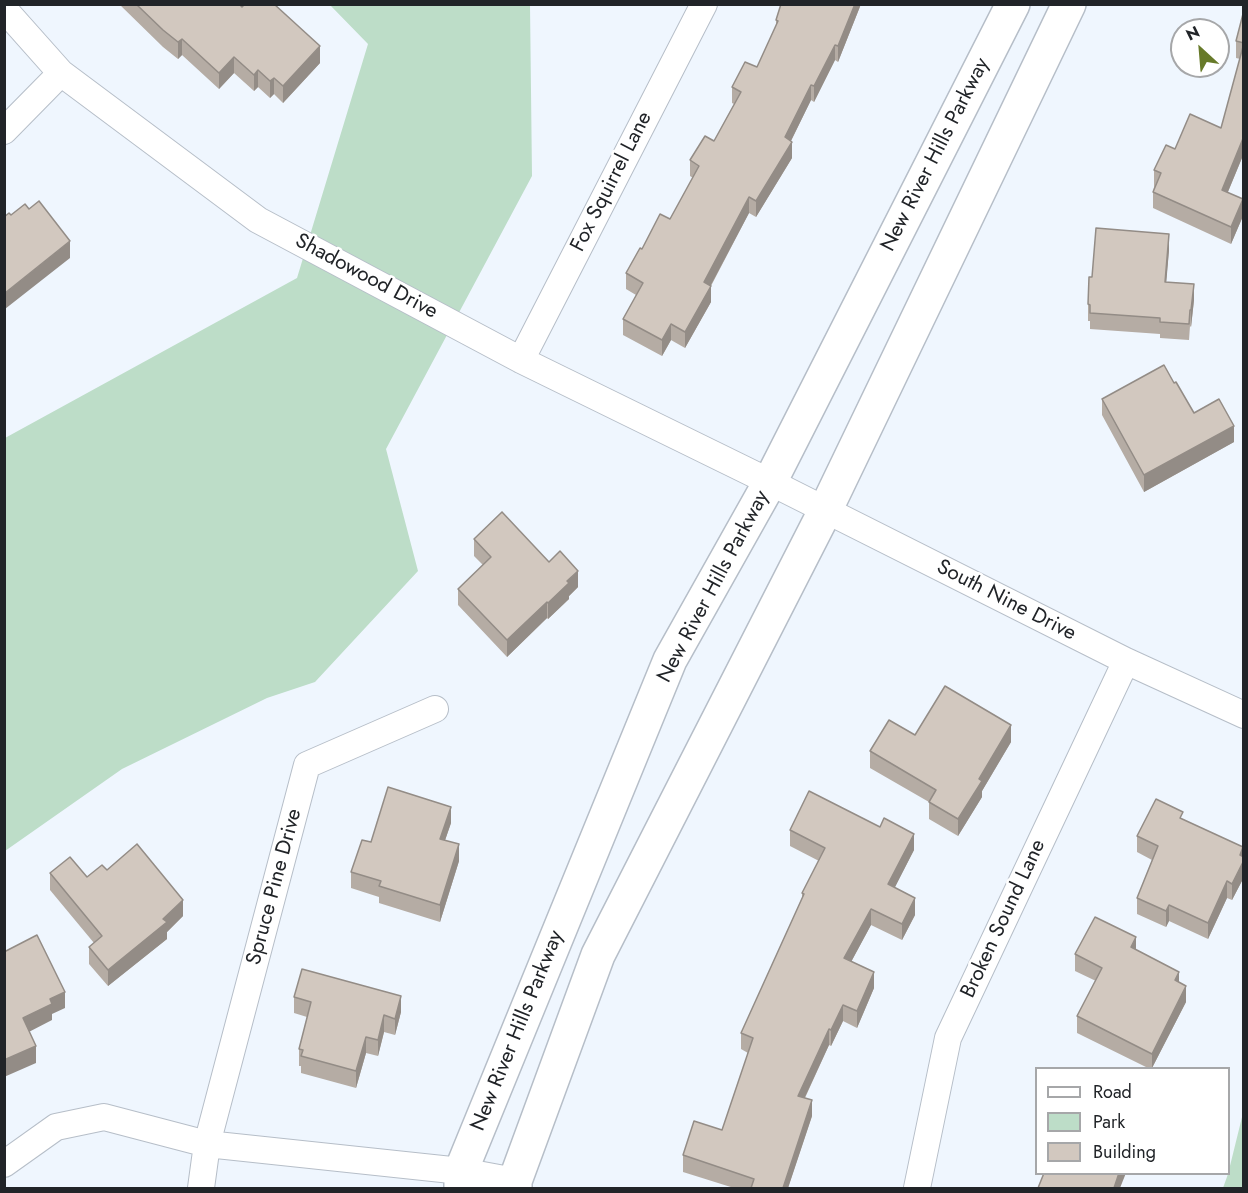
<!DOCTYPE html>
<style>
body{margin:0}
#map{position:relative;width:1248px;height:1193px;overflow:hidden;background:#eff6fe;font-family:Jost,sans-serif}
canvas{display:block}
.frame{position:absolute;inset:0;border:6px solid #212428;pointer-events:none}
.legend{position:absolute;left:1035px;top:1067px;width:195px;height:108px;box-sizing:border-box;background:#fff;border:2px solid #a6a7a9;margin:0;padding:8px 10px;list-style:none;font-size:18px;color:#212428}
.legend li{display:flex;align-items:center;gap:12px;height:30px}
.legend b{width:30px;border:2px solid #a6a7a9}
.north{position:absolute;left:1170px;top:18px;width:60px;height:60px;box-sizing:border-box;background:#fff;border:2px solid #a6a7a9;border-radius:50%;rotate:334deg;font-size:16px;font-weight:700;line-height:24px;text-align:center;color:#212428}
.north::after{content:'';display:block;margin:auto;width:21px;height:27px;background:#677a29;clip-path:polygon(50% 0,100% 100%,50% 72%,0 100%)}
</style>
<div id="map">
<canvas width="1248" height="1193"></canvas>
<div class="frame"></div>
<ul class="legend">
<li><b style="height:8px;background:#fff"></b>Road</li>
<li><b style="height:16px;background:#bdddc8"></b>Park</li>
<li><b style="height:16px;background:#d2c8bf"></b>Building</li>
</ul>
<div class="north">N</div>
</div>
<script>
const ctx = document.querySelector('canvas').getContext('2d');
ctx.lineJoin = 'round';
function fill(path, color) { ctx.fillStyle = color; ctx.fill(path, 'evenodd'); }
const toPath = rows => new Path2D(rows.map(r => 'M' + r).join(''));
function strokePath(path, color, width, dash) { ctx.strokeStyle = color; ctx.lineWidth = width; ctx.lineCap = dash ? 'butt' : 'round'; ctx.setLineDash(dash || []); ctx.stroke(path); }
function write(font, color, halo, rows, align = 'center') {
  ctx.font = font + ' Jost,sans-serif'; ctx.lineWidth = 5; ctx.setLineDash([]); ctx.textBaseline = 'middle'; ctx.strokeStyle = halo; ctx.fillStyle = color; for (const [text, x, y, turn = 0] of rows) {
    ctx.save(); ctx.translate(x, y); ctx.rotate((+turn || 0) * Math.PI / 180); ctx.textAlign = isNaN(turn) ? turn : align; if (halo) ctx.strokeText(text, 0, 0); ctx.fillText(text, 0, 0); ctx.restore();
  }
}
fill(toPath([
 [330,5,530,5,532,176,386,449,418,571,315,682,267,698,122,769,5,851,5,438,297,278,368,44],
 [1243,1113,1243,1188,1223,1188,1228,1174]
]), '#bdddc8');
const street = toPath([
 [4,9,61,73,258,220,521,360,770,482,1126,661,1244,715],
 [4,131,61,73],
 [521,360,704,4],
 [435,709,307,765,207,1144,461,1171,515,1181],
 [4,1164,56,1127,104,1117,207,1144,201,1188],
 [917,1188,948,1038,1126,661]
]);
const secondary = toPath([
 [461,1188,461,1171,670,660,770,482,1013,4],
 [515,1188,515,1181,598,955,825,511,1069,4]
]);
strokePath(street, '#b6bec8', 28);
strokePath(secondary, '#b6bec8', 36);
strokePath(street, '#fff', 26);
strokePath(secondary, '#fff', 33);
fill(toPath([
 [119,4,239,4,320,63,283,103,274,94,270,98,258,87,254,91,234,73,219,89,182,55,178,59,163,47],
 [861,4,838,62,835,60,814,102,811,100,791,141,792,158,756,217,749,213,711,286,711,302,685,348,671,340,662,356,623,335,623,319,636,295,626,289,626,273,642,249,670,219,693,178,690,176,690,160,714,141,734,104,732,103,732,87,757,67,776,27,776,20],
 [1244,10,1244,153,1228,192,1243,216,1231,244,1153,208,1153,192,1154,187,1154,170,1175,149,1221,128,1240,59,1236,58,1236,41],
 [1169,250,1166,282,1194,300,1191,327,1190,326,1189,340,1160,338,1160,334,1090,329,1090,321,1088,321,1088,304,1092,277],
 [1174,383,1194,413,1234,442,1144,492,1102,415,1102,399],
 [474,539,549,562,578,587,569,596,569,599,548,619,547,618,507,657,458,605,458,589,483,565,474,556],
 [915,735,1011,742,982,791,982,797,958,836,929,819,929,802,870,768,870,751],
 [1183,819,1244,857,1244,877,1232,900,1227,898,1208,939,1169,921,1166,927,1137,914,1137,898,1152,860,1137,852,1137,836],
 [451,823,445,840,459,861,440,922,379,903,379,897,351,888,351,872,371,842],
 [790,830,914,850,894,888,915,915,902,940,871,925,851,962,874,988,857,1028,843,1021,831,1046,829,1045,805,1098,812,1116,788,1188,734,1188,683,1172,683,1155,722,1130,748,1053,741,1049,741,1033,802,898,802,893,819,861,790,846],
 [107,870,183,916,167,932,167,939,108,986,89,964,89,947,94,943,50,890,50,873,87,877],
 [1136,950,1179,982,1186,1002,1152,1068,1148,1068,1077,1033,1077,1016,1096,981,1075,971,1075,954],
 [294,997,401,1012,395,1035,384,1032,378,1056,366,1053,356,1088,301,1073,301,1066,299,1066,299,1049,307,1017,294,1013]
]), '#b5aca4');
fill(toPath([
 [855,4,861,4,838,62,838,46],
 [182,39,182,55,178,59,178,42],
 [835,45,835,60,814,102,814,86],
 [320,46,320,63,283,103,283,86],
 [234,57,234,73,219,89,219,73],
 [258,70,258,87,254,91,254,75],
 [274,78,274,94,270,98,270,81],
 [811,85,811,100,785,153,785,137],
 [1244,136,1244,153,1222,206,1222,190],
 [792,142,792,158,756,217,756,201],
 [749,197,749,213,704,298,704,282],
 [1243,199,1243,216,1231,244,1231,227],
 [1169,234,1169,250,1165,298,1165,282],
 [70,241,70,258,5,309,5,293],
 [1194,284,1194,300,1191,327,1191,310],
 [711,286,711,302,685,348,685,332],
 [671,324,671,340,662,356,662,340],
 [1234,426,1234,442,1144,492,1144,475],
 [578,571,578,587,569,596,569,599,548,619,548,603,567,581],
 [547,602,547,618,507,657,507,640],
 [1011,725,1011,742,982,791,982,797,958,836,958,819,979,779],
 [451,807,451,823,440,855,440,839],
 [914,834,914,850,888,901,888,884],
 [459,844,459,861,440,922,440,905],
 [1243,847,1244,877,1232,900,1232,884,1240,855],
 [1227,881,1227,898,1208,939,1208,923],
 [915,898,915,915,902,940,902,924],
 [183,900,183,916,167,932,167,939,108,986,108,970],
 [1169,905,1169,921,1166,927,1166,911],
 [871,909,871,925,844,975,844,958],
 [1136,937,1136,954,1131,947],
 [874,972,874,988,857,1028,857,1011],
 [1179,972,1179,988,1175,980],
 [1186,986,1186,1002,1152,1068,1152,1054],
 [65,992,65,1008,52,1014,52,1020,23,1035,23,1018,50,999],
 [401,996,401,1012,395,1035,395,1019],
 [843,1005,843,1021,831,1046,831,1030],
 [384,1015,384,1032,378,1056,378,1040],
 [829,1029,829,1045,798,1112,798,1096],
 [366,1037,366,1053,356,1088,356,1071],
 [36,1046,36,1063,4,1077,4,1060],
 [812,1100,812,1116,788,1188,783,1188],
 [1119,1173,1126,1173,1120,1188,1114,1188]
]), '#938c86');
const building = toPath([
 [136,4,239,4,242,7,245,4,274,4,320,46,283,86,274,78,270,81,258,70,254,75,234,57,219,73,182,39,178,42,163,30,136,4],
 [781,4,855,4,838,46,835,45,814,86,811,85,785,137,792,142,756,201,749,197,704,282,711,286,685,332,671,324,662,340,623,319,643,283,626,273,640,248,642,249,660,214,670,219,699,166,690,160,705,136,714,141,741,92,732,87,745,62,757,67,778,21,776,20,781,4],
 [1244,10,1244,43,1236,41,1244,10],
 [1244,43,1244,136,1222,190,1243,199,1231,227,1153,192,1161,173,1154,170,1166,145,1175,149,1190,114,1221,128,1244,43],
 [39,201,70,241,5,293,4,217,9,213,11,215,25,204,29,209,39,201],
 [1096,228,1169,234,1165,282,1194,284,1191,310,1190,310,1189,324,1160,322,1160,318,1090,313,1090,305,1088,304,1089,277,1092,277,1096,228],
 [1164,365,1174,383,1176,382,1194,413,1219,399,1234,426,1144,475,1102,399,1164,365],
 [502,512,549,562,560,551,578,571,567,581,569,583,548,603,547,602,507,640,458,589,491,557,474,539,502,512],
 [945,686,1011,725,979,779,982,781,958,819,929,802,936,790,870,751,889,720,915,735,945,686],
 [388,787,451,807,440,839,459,844,440,905,379,886,381,881,351,872,362,840,371,842,388,787],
 [809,791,880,827,884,818,914,834,888,884,915,898,902,924,871,909,844,958,874,972,857,1011,843,1005,831,1030,829,1029,798,1096,812,1100,783,1188,751,1188,754,1179,683,1155,694,1121,722,1130,753,1038,741,1033,804,894,802,893,825,848,790,830,809,791],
 [1156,799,1183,812,1180,818,1243,847,1240,855,1244,857,1244,860,1232,884,1227,881,1208,923,1169,905,1166,911,1137,898,1158,846,1137,836,1156,799],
 [137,844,183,900,163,919,167,922,108,970,89,947,102,936,50,873,70,857,87,877,102,865,107,870,137,844],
 [1095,917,1136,937,1131,947,1179,972,1175,980,1186,986,1152,1054,1077,1016,1102,968,1075,954,1095,917],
 [37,935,65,992,50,999,52,1004,23,1018,36,1046,4,1060,4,952,37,935],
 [302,969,401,996,395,1019,384,1015,378,1040,366,1037,356,1071,301,1056,303,1050,299,1049,311,1002,294,997,302,969],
 [1044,1173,1119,1173,1114,1188,1038,1188,1044,1173]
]);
fill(building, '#d2c8bf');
strokePath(building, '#938c86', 1.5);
write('21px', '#212428', '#fff', [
 ["New River Hills Parkway",936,155,-63],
 ["Fox Squirrel Lane",612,182,-63],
 ["Shadowood Drive",366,277,28],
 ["New River Hills Parkway",714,587,-62],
 ["South Nine Drive",1006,601,27],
 ["Spruce Pine Drive",275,887,-75],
 ["Broken Sound Lane",1004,919,-65],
 ["New River Hills Parkway",518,1031,-68]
]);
</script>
